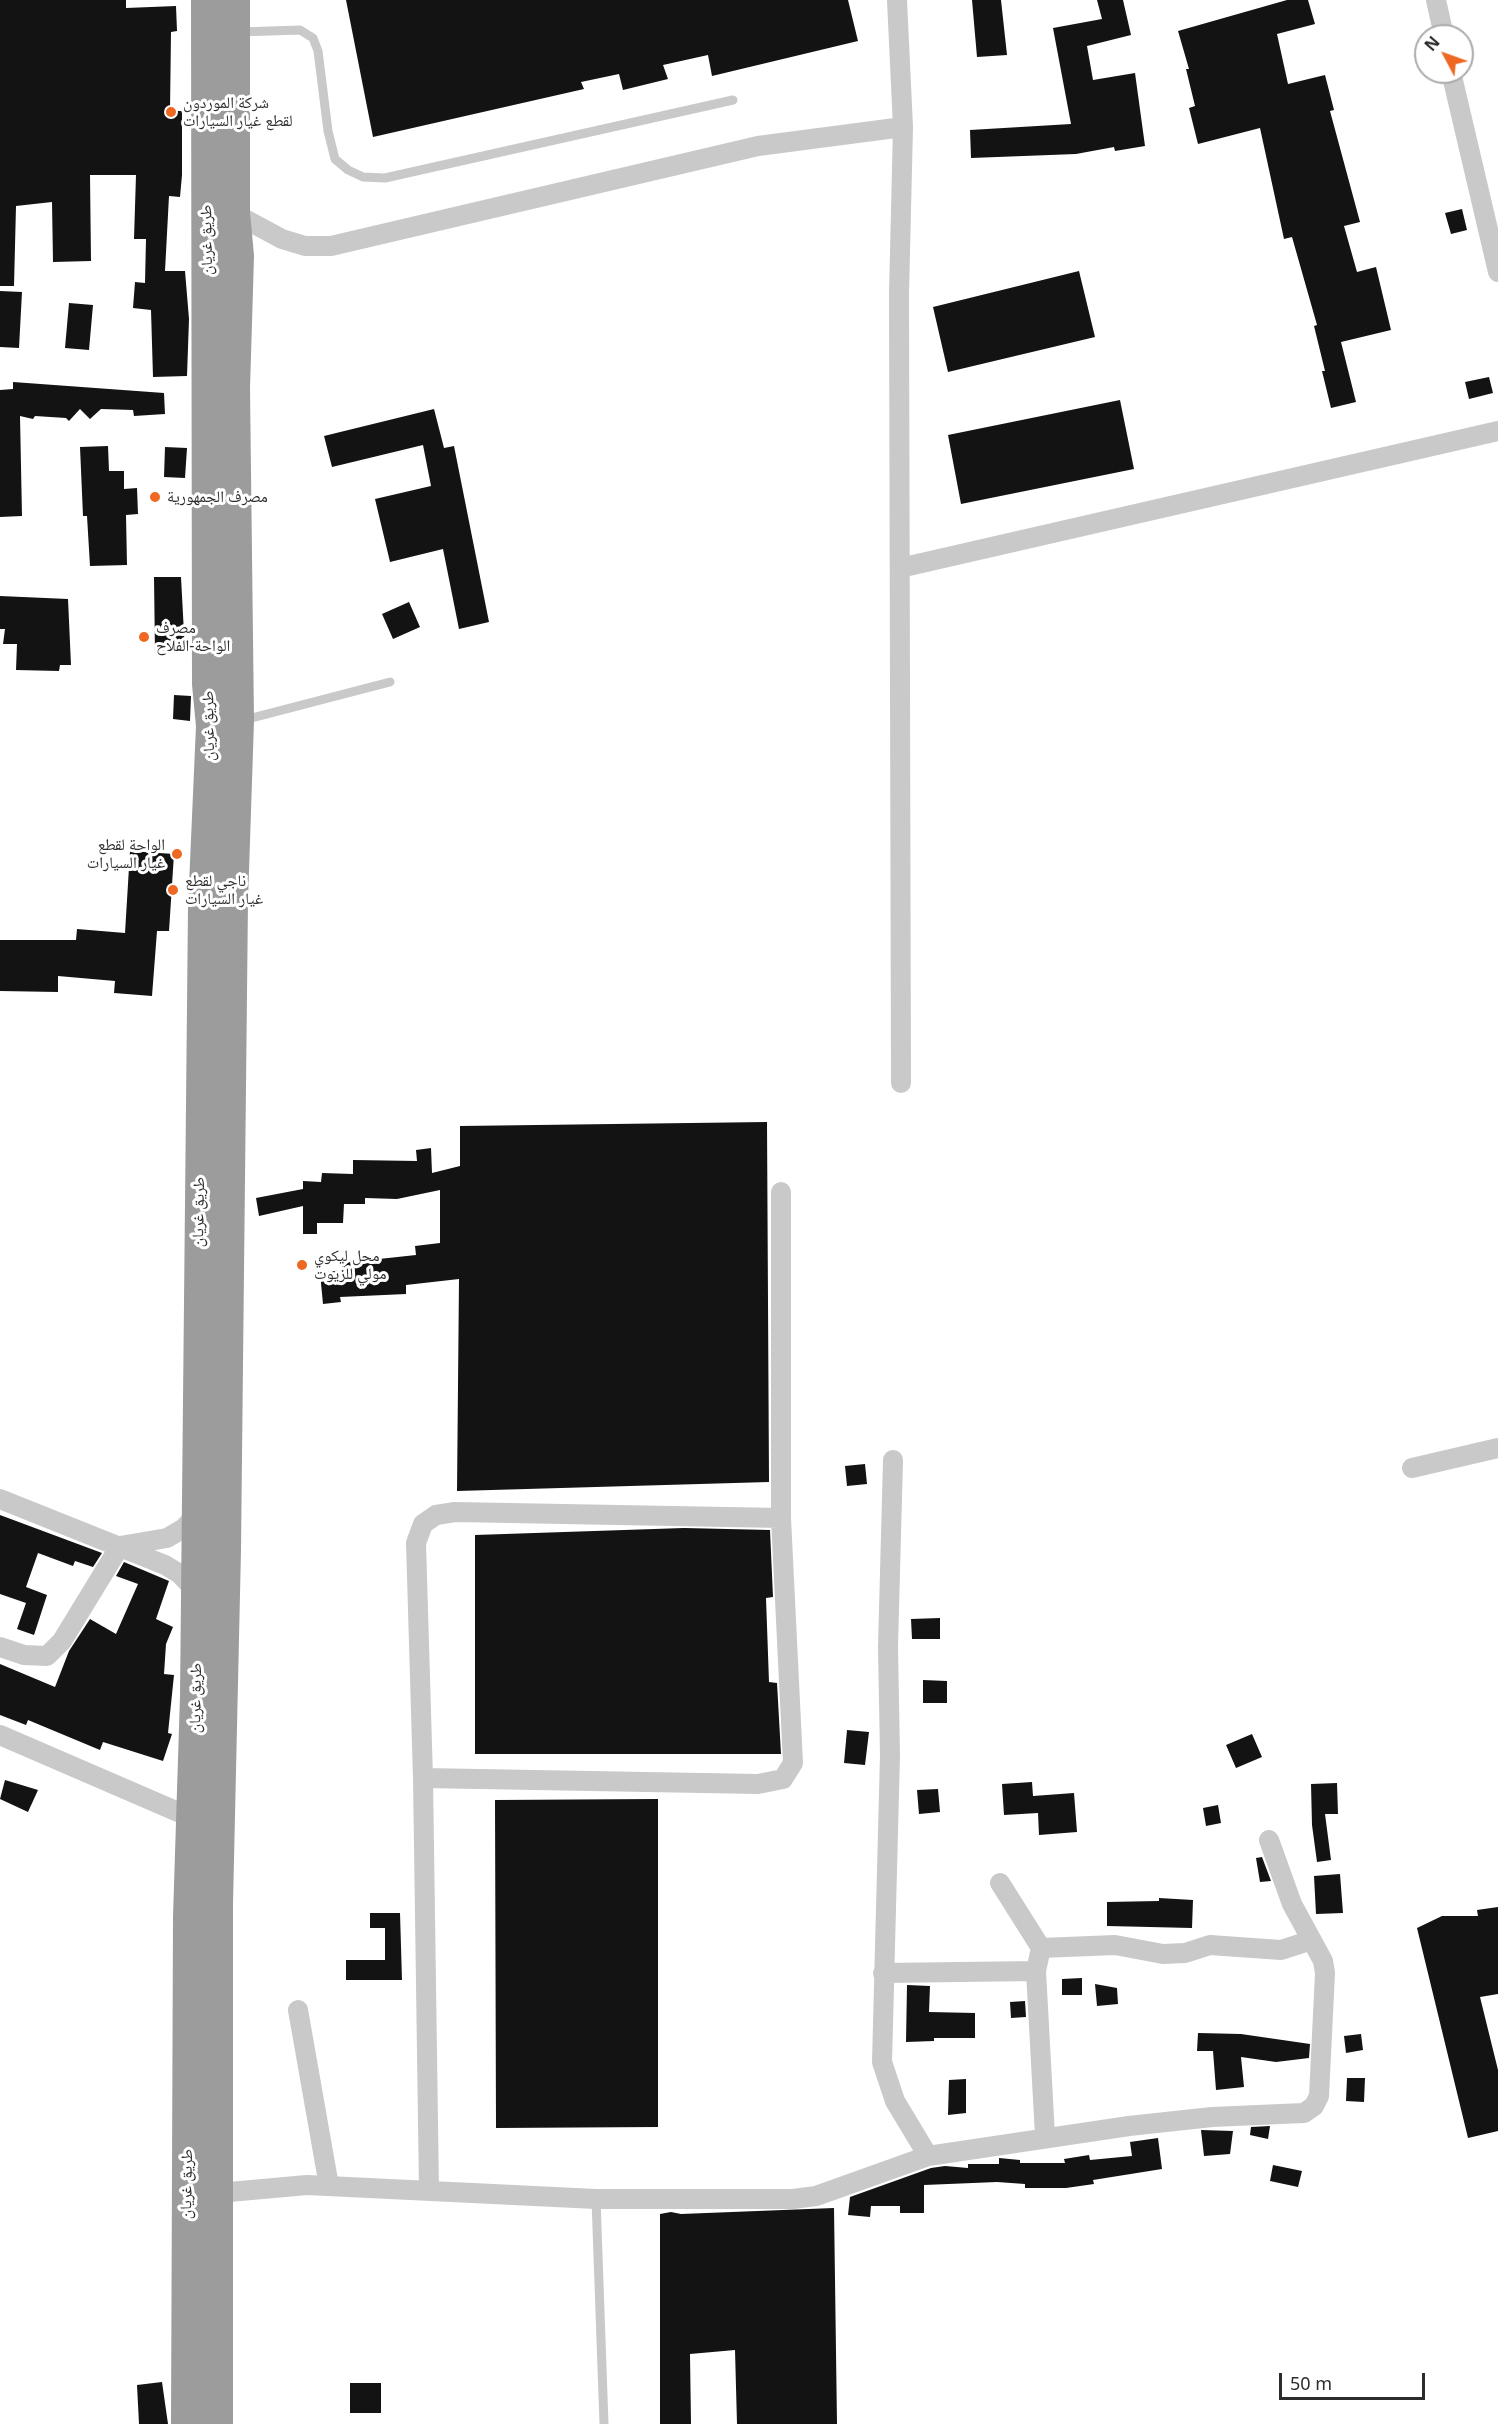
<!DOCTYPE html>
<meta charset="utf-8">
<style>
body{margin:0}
#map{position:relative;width:1498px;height:2424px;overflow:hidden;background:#fff;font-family:"Noto Sans",sans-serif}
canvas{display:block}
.north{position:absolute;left:1414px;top:24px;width:60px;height:60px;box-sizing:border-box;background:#fff;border:2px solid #ababab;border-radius:50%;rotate:311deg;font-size:16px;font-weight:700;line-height:24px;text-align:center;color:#2c2c2c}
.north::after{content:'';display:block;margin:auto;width:21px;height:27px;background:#ee6823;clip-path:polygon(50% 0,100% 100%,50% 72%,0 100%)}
.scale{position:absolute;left:1279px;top:2373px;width:146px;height:27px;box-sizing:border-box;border:3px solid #2c2c2c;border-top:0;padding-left:8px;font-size:18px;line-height:21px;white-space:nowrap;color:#2c2c2c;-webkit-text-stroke:4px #fff;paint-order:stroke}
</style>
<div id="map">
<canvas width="1498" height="2424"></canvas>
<div class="north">N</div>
<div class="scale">50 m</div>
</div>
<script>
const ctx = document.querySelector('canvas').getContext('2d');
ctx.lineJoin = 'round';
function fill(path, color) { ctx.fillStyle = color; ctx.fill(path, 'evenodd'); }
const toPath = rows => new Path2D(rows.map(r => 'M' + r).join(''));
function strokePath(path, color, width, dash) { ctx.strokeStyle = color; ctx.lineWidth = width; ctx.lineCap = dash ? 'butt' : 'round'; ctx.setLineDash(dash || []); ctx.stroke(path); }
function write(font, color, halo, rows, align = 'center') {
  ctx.font = font + ' "Noto Sans","Noto Naskh Arabic",sans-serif'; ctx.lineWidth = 6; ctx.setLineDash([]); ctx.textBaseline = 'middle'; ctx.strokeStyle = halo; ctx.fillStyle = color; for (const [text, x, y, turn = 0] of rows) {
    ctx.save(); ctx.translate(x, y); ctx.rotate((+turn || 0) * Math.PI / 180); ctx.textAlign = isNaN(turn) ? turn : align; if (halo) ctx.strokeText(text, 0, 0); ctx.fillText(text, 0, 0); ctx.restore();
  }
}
fill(toPath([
 [0,0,126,0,126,8,176,6,177,31,171,32,170,111,182,111,182,175,180,197,169,196,165,271,185,271,189,319,187,376,153,377,151,310,133,308,135,282,145,283,146,239,134,239,136,175,90,175,91,261,53,262,52,202,16,206,14,286,0,286],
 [346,0,848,0,858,41,712,76,708,55,663,65,668,79,623,90,619,74,581,82,584,89,373,137],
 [972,0,1001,0,1007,55,977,57],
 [1097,0,1123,0,1131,35,1087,46,1093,80,1135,73,1145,146,1115,151,1114,147,1076,154,971,158,970,130,1071,124,1053,28,1102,19],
 [1287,0,1308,0,1315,24,1277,34,1288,84,1325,75,1334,110,1330,111,1360,222,1344,226,1357,272,1376,267,1391,330,1341,342,1356,402,1331,408,1322,371,1325,371,1314,326,1317,325,1292,237,1284,239,1260,128,1198,144,1189,108,1195,106,1186,69,1189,69,1178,31],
 [1462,209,1467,230,1451,234,1445,213],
 [1079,271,1095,337,948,372,933,307],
 [0,291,22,292,19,348,0,347],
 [69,303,93,305,89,350,65,348],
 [1489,377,1493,393,1469,399,1465,382],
 [13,382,164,393,165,414,134,416,133,410,101,409,90,419,80,409,69,421,66,418,35,416,33,419,20,416,22,516,0,517,0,390,13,389],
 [1120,400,1134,469,961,504,948,435],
 [434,409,444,448,454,446,489,622,459,629,443,549,390,562,375,499,431,486,423,445,332,467,324,436],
 [108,446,109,471,124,471,124,489,137,488,138,514,126,515,127,565,90,566,87,516,83,516,80,447],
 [165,447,187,448,185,478,164,477],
 [154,577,181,577,185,652,155,654],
 [0,596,68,599,71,665,60,665,59,671,16,670,17,644,3,644,5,629,0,629],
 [409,602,420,627,393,639,382,614],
 [174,695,191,696,190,721,173,719],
 [130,851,174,854,169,931,157,931,152,996,114,993,115,981,58,976,58,992,0,991,0,940,76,940,77,929,125,933],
 [767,1122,769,1482,457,1491,459,1279,406,1285,406,1294,340,1297,341,1302,323,1304,320,1273,342,1270,342,1263,416,1255,415,1246,440,1243,440,1190,397,1199,365,1198,365,1204,344,1204,343,1223,317,1223,317,1234,303,1234,303,1206,259,1216,256,1198,303,1189,303,1181,321,1182,322,1173,353,1174,353,1160,417,1161,416,1150,431,1148,432,1173,460,1166,460,1126],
 [865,1464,867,1484,847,1486,845,1466],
 [0,1515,102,1553,93,1567,75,1561,73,1566,38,1553,26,1587,47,1595,34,1635,17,1629,26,1603,0,1594],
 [684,1528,770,1530,773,1597,766,1598,769,1682,777,1683,781,1754,475,1754,475,1535],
 [124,1562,169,1581,156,1619,173,1627,166,1644,164,1674,174,1675,168,1733,172,1734,163,1761,103,1742,100,1750,28,1720,26,1725,0,1715,0,1664,55,1687,69,1651,90,1619,116,1634,138,1584,116,1576],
 [940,1618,940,1639,912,1639,911,1619],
 [923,1680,947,1681,947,1703,923,1703],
 [847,1730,869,1732,865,1765,844,1763],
 [1252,1734,1262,1757,1236,1768,1226,1745],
 [5,1780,38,1790,28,1812,0,1799],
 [1032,1782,1033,1796,1074,1793,1077,1832,1039,1835,1038,1813,1004,1815,1002,1784],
 [1337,1783,1338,1814,1325,1814,1331,1860,1317,1862,1312,1825,1311,1784],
 [938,1789,940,1812,919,1814,917,1790],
 [658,1799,658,2127,496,2128,495,1800],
 [1218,1805,1221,1823,1206,1826,1203,1808],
 [1262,1857,1271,1881,1260,1882,1256,1858],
 [1340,1874,1343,1913,1316,1914,1314,1876],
 [1159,1898,1193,1900,1192,1928,1107,1926,1107,1902,1159,1901],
 [1498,1907,1498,1994,1480,1997,1498,2070,1498,2131,1468,2138,1417,1928,1442,1916,1478,1916,1477,1910],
 [370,1913,400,1913,402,1980,346,1980,346,1960,385,1960,385,1928,370,1928],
 [1082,1978,1082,1995,1062,1995,1062,1979],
 [1095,1984,1117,1988,1118,2004,1097,2006],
 [907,1985,930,1986,929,2012,975,2013,975,2038,934,2038,934,2041,906,2042],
 [1025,2001,1026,2017,1011,2018,1010,2002],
 [1198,2033,1241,2034,1310,2044,1309,2058,1276,2062,1241,2057,1244,2087,1216,2090,1213,2051,1197,2051],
 [1361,2034,1363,2050,1346,2053,1344,2036],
 [1347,2078,1365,2078,1364,2102,1346,2101],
 [966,2079,966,2113,948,2115,949,2080],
 [1270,2126,1268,2139,1250,2135,1251,2127],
 [1201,2130,1233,2131,1230,2154,1204,2156],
 [1158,2138,1162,2169,1093,2180,1094,2184,1066,2188,1025,2188,1025,2184,997,2182,924,2185,924,2213,900,2213,900,2206,871,2206,870,2217,848,2215,850,2197,931,2168,945,2166,968,2168,968,2164,999,2164,999,2158,1020,2160,1020,2163,1065,2163,1064,2159,1089,2155,1090,2160,1132,2156,1130,2142],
 [1273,2165,1302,2171,1298,2187,1270,2181],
 [834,2208,837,2424,737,2424,735,2350,690,2354,691,2424,660,2424,660,2214,671,2212,681,2214],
 [162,2382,168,2424,139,2424,137,2385],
 [350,2383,381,2383,381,2413,350,2413]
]), '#131313');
strokePath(toPath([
 [239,32,300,30,313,38,318,51,328,131,335,159,348,170,363,177,385,178,733,100],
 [244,720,390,682],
 [596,2199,604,2424]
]), '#c9c9c9', 9);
strokePath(toPath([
 [897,0,903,127,899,294,901,1083],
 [1436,0,1444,36],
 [1451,72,1498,272],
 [228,210,282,239,305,246,331,246,758,146,903,127],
 [900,568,1498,431],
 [893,1460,888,1647,890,1755,882,2062,895,2101,928,2156],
 [1412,1468,1498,1448],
 [0,1499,165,1565,180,1574,198,1593],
 [0,1647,24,1655,47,1656,62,1641,120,1546,167,1538,184,1528,196,1515],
 [0,1735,192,1818],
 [423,1778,758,1784,783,1779,793,1763,781,1518,781,1192],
 [1000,1883,1041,1948,1036,1971,1045,2136],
 [1041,1948,1115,1945,1163,1954,1185,1953,1210,1945,1281,1950,1312,1940],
 [883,1973,1036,1971],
 [298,2010,329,2186],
 [429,2190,423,1778,416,1543,423,1524,436,1515,455,1512,781,1518],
 [207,2194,307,2185,596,2199,793,2199,816,2196,928,2156,1129,2126,1212,2117,1304,2113,1314,2106,1319,2096,1325,1973,1323,1961,1292,1904,1269,1840]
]), '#c9c9c9', 20);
strokePath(toPath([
 [187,2424,189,1917,196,1696,204,908,212,726,208,684,207,0],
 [217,2424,217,1904,225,1550,232,901,238,721,234,388,238,256,234,213,234,0]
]), '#9c9c9c', 32);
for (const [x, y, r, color] of [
 [171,112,6,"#ee6823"],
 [155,497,6,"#ee6823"],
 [144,637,6,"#ee6823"],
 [177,854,6,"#ee6823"],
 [173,890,6,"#ee6823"],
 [302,1265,6,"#ee6823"]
]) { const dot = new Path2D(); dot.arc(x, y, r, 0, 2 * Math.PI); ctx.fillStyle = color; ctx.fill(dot); strokePath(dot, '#fff', 2); }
write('16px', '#2c2c2c', '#fff', [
 ["شركة الموردون",183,103],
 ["لقطع غيار السيارات",183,121],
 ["مصرف الجمهورية",167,497],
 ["مصرف",156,628],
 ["الواحة-الفلاح",156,646],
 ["الواحة لقطع",165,845,"right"],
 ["غيار السيارات",165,863,"right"],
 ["ناجي لقطع",185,881],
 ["غيار السيارات",185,899],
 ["محل ليكوي",314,1256],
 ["مولي للزيوت",314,1274]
], 'left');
write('16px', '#2c2c2c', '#fff', [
 ["طريق غريان",207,240,-91],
 ["طريق غريان",209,726,-91],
 ["طريق غريان",199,1212,-89],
 ["طريق غريان",196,1698,-89],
 ["طريق غريان",187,2184,-89]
]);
</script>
